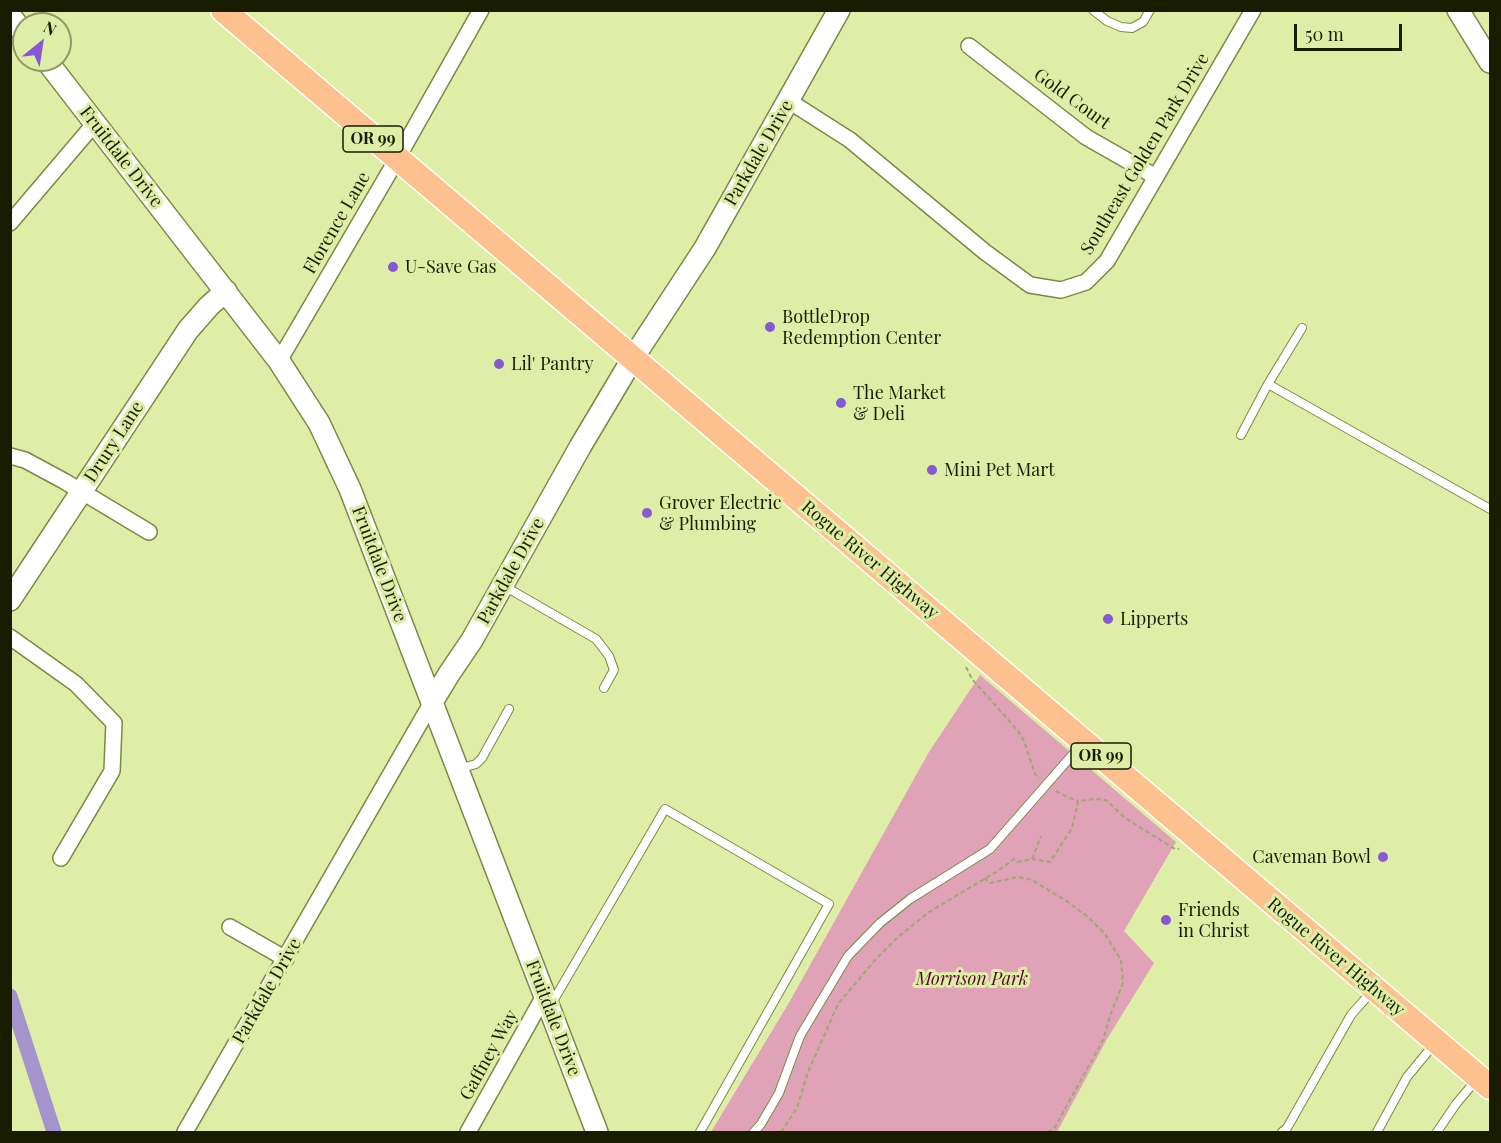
<!DOCTYPE html>
<style>
body{margin:0}
#map{position:relative;width:1501px;height:1143px;overflow:hidden;background:#dfeea7;font-family:"Playfair Display",serif}
canvas{display:block}
.frame{position:absolute;inset:0;border:12px solid #181d02;pointer-events:none}
.north{position:absolute;left:12px;top:12px;width:60px;height:60px;box-sizing:border-box;background:#dfeea7;border:2px solid #8f9a65;border-radius:50%;rotate:30deg;font-size:16px;font-weight:700;line-height:24px;text-align:center;color:#181d02}
.north::after{content:'';display:block;margin:auto;width:21px;height:27px;background:#8658d1;clip-path:polygon(50% 0,100% 100%,50% 72%,0 100%)}
.scale{position:absolute;left:1294px;top:24px;width:108px;height:27px;box-sizing:border-box;border:3px solid #181d02;border-top:0;padding-left:8px;font-size:18px;line-height:21px;white-space:nowrap;color:#181d02;-webkit-text-stroke:4px #dfeea7;paint-order:stroke}
</style>
<div id="map">
<canvas width="1501" height="1143"></canvas>
<div class="frame"></div>
<div class="north">N</div>
<div class="scale">50 m</div>
</div>
<script>
const ctx = document.querySelector('canvas').getContext('2d');
ctx.lineJoin = 'round';
function fill(path, color) { ctx.fillStyle = color; ctx.fill(path, 'evenodd'); }
const toPath = rows => new Path2D(rows.map(r => 'M' + r).join(''));
function strokePath(path, color, width, dash) { ctx.strokeStyle = color; ctx.lineWidth = width; ctx.lineCap = dash ? 'butt' : 'round'; ctx.setLineDash(dash || []); ctx.stroke(path); }
function write(font, color, halo, rows, align = 'center') {
  ctx.font = font + ' "Playfair Display",serif'; ctx.lineWidth = 6; ctx.setLineDash([]); ctx.textBaseline = 'middle'; ctx.strokeStyle = halo; ctx.fillStyle = color; for (const [text, x, y, turn = 0] of rows) {
    ctx.save(); ctx.translate(x, y); ctx.rotate((+turn || 0) * Math.PI / 180); ctx.textAlign = isNaN(turn) ? turn : align; if (halo) ctx.strokeText(text, 0, 0); ctx.fillText(text, 0, 0); ctx.restore();
  }
}
fill(toPath([
 [980,675,1176,842,1124,931,1154,963,1107,1039,1057,1132,711,1132,790,1001,929,752]
]), '#dfa2b6');
strokePath(toPath([
 [10,996,54,1132]
]), '#a493cd', 15);
const lane = toPath([
 [1093,10,1107,21,1121,27,1132,28,1143,22,1150,10],
 [1268,384,1490,509],
 [1241,435,1268,384,1302,328],
 [504,586,596,639,609,656,614,670,604,688],
 [459,769,476,764,482,758,509,709],
 [552,1003,665,809,829,904,700,1132],
 [754,1132,761,1124,779,1093,800,1036,848,956,880,923,910,899,990,849,1081,745],
 [1282,1132,1287,1128,1351,1015,1373,990],
 [1377,1132,1407,1077,1435,1043],
 [1437,1132,1456,1104,1477,1079]
]);
const street = toPath([
 [969,46,1086,137,1156,177],
 [789,101,850,140,985,252,1030,285,1061,290,1086,282,1107,261,1253,10],
 [10,223,95,123],
 [279,361,397,159,481,10],
 [10,456,25,460,64,481,149,532],
 [10,637,76,684,114,723,112,771,61,858],
 [230,927,286,959],
 [185,1132,432,702],
 [468,1132,544,996]
]);
const secondary = toPath([
 [1458,10,1490,62],
 [10,16,24,33],
 [46,60,279,361,319,423,350,489,597,1132],
 [10,600,188,330,209,306,226,291],
 [432,702,449,674,472,640,580,447,633,358,705,248,839,10]
]);
const primary = toPath([
 [223,10,1490,1087]
]);
strokePath(lane, '#7b8844', 10);
strokePath(street, '#7b8844', 18);
strokePath(secondary, '#7b8844', 24);
strokePath(primary, '#fff', 27);
strokePath(toPath([
 [966,667,972,679,1018,731,1024,741,1035,774,1040,778],
 [1056,791,1067,797,1078,801],
 [1032,859,1041,836],
 [984,878,990,883,1018,877,1032,880,1068,902,1088,917,1105,934,1121,960,1123,983,1111,1013,1103,1040,1055,1127,1049,1132],
 [781,1132,797,1108,808,1072,838,1004,876,959,898,937,929,912,996,872,1014,859,1018,862,1032,859,1050,862,1072,828,1078,801,1096,799,1106,800,1123,816,1136,825,1175,849,1179,849]
]), '#9da971', 2, [4.5, 3]);
strokePath(lane, '#fff', 8);
strokePath(street, '#fff', 15);
strokePath(secondary, '#fff', 21);
strokePath(primary, '#fcc18e', 24);
for (const [x, y, r, color] of [
 [393,267,6,"#8658d1"],
 [770,327,6,"#8658d1"],
 [499,364,6,"#8658d1"],
 [841,403,6,"#8658d1"],
 [932,470,6,"#8658d1"],
 [647,513,6,"#8658d1"],
 [1108,619,6,"#8658d1"],
 [1383,857,6,"#8658d1"],
 [1166,920,6,"#8658d1"]
]) { const dot = new Path2D(); dot.arc(x, y, r, 0, 2 * Math.PI); ctx.fillStyle = color; ctx.fill(dot); strokePath(dot, '#dfeea7', 2); }
for (const [x, y, w] of [
 [373,139,60],
 [1101,756,60]
]) { const box = new Path2D(); box.roundRect(x - w / 2, y - 13, w, 26, 4.5); ctx.fillStyle = '#dfeea7'; ctx.fill(box); strokePath(box, '#181d02', 1.5); }
write('bold 16px', '#181d02', null, [
 ["OR 99",373,139],
 ["OR 99",1101,756]
]);
write('18px', '#181d02', '#dfeea7', [
 ["Gold Court",1072,99,36],
 ["Parkdale Drive",759,153,-60],
 ["Southeast Golden Park Drive",1145,154,-59],
 ["Fruitdale Drive",121,157,52],
 ["Florence Lane",337,223,-60],
 ["Drury Lane",114,442,-57],
 ["Rogue River Highway",870,560,40],
 ["Fruitdale Drive",379,564,69],
 ["Parkdale Drive",511,571,-61],
 ["Rogue River Highway",1336,957,40],
 ["Parkdale Drive",267,991,-60],
 ["Fruitdale Drive",553,1018,69],
 ["Gaffney Way",489,1055,-61]
]);
write('18px', '#181d02', '#dfeea7', [
 ["U-Save Gas",405,267],
 ["BottleDrop",782,317],
 ["Redemption Center",782,338],
 ["Lil' Pantry",511,364],
 ["The Market",853,393],
 ["& Deli",853,414],
 ["Mini Pet Mart",944,470],
 ["Grover Electric",659,503],
 ["& Plumbing",659,524],
 ["Lipperts",1120,619],
 ["Caveman Bowl",1371,857,"right"],
 ["Friends",1178,910],
 ["in Christ",1178,931]
], 'left');
write('italic 18px', '#590930', '#dfeea7', [
 ["Morrison Park",972,979]
]);
</script>
